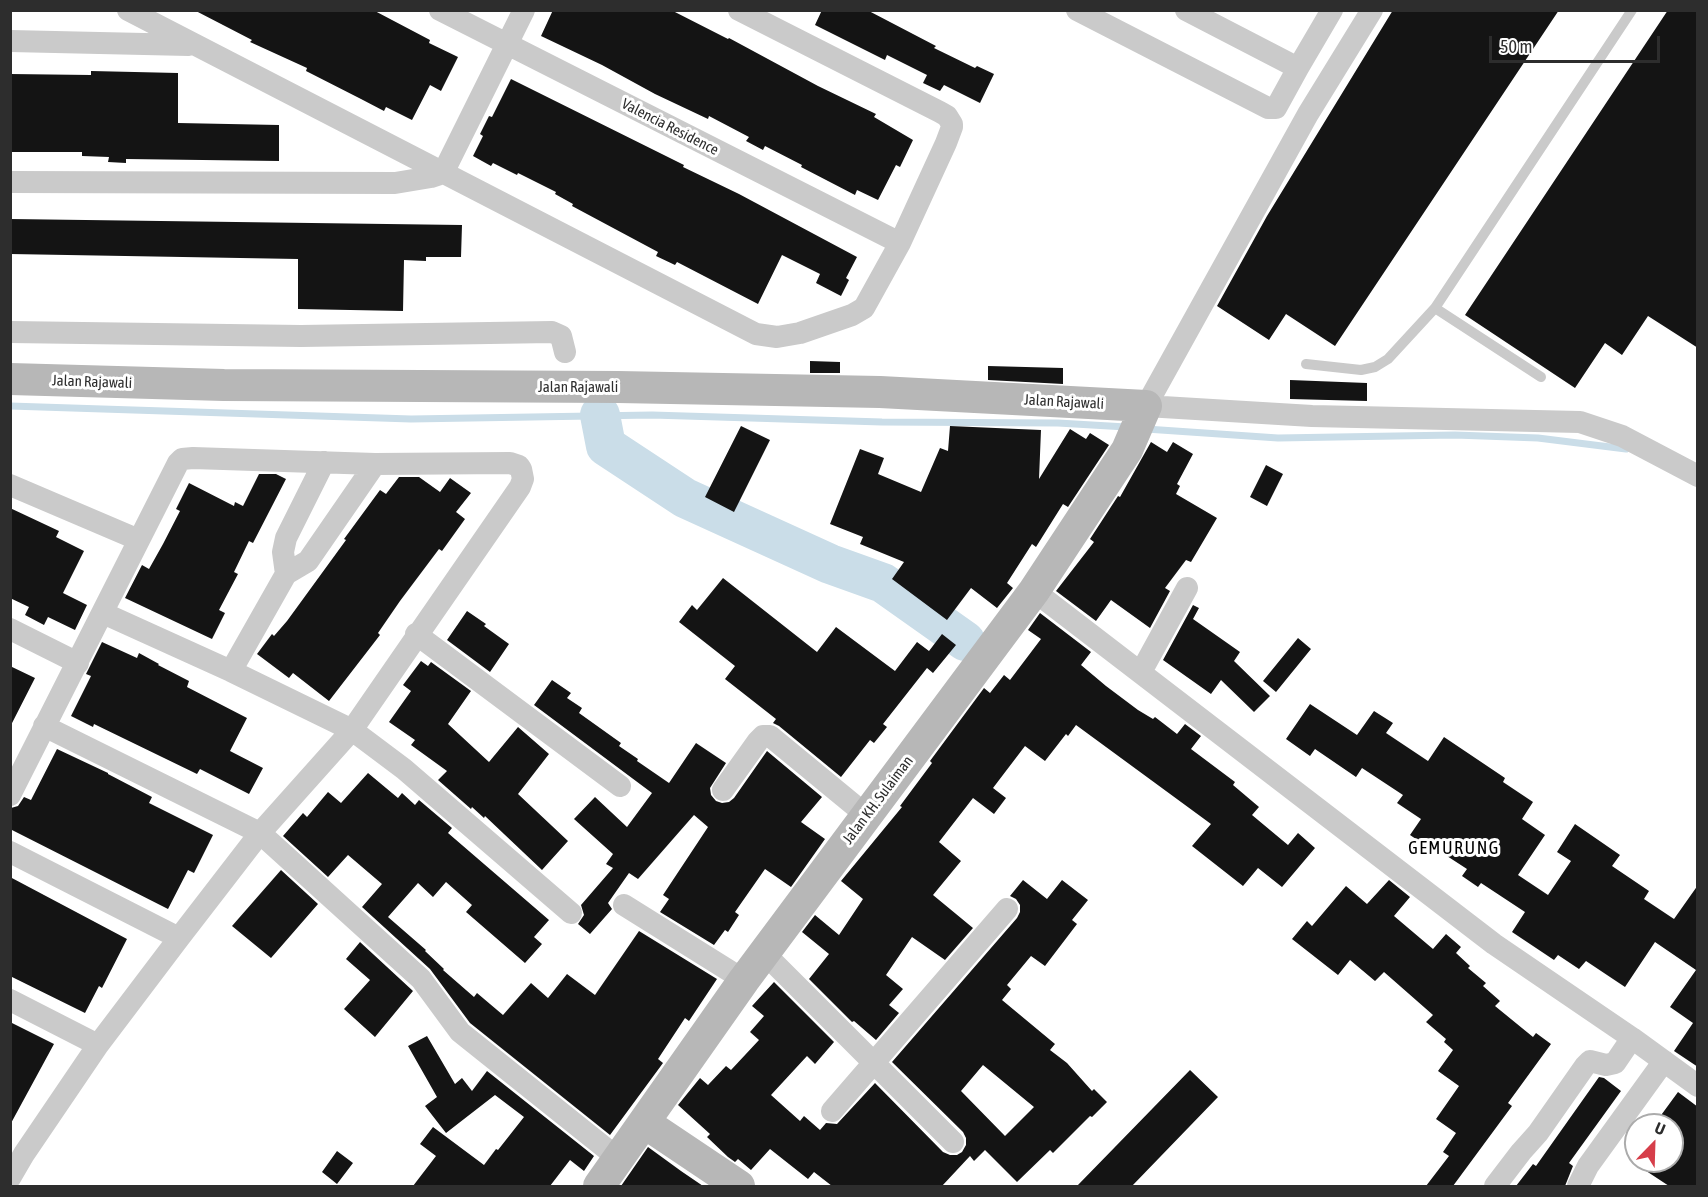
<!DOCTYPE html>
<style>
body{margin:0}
#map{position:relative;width:1708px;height:1197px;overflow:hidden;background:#fff;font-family:"Asap Condensed",sans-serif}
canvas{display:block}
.frame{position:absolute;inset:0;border:12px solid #2d2d2d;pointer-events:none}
.north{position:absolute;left:1624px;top:1113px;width:60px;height:60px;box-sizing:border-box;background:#fff;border:2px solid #ababab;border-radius:50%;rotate:23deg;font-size:16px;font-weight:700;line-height:24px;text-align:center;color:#2d2d2d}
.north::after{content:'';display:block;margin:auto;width:21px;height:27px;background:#d63e4a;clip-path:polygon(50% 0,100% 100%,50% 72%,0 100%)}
.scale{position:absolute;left:1489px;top:36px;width:171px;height:27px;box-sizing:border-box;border:3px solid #2d2d2d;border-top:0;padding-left:8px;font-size:18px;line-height:21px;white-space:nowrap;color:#2d2d2d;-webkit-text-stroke:4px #fff;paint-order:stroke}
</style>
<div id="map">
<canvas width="1708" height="1197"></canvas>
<div class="frame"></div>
<div class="north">U</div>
<div class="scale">50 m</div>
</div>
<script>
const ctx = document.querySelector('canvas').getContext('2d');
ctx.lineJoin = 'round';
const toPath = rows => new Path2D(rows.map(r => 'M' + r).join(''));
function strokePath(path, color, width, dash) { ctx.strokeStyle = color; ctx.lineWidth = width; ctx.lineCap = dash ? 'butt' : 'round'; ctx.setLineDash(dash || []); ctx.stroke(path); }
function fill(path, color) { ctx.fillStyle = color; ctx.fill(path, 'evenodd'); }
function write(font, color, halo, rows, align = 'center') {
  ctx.font = font + ' "Asap Condensed",sans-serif'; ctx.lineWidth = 6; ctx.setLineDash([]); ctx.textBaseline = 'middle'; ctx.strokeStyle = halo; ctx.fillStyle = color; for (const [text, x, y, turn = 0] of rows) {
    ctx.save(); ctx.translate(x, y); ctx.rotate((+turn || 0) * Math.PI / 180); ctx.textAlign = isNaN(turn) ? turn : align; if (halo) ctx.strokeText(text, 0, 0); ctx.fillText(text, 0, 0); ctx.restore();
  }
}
strokePath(toPath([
 [10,406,411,419,652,415,882,422,1058,423,1126,427],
 [1146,429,1278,438,1455,435,1538,438,1626,449]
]), '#cadde8', 7);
strokePath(toPath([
 [600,415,606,446,685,498,830,564,883,583,965,641]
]), '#cadde8', 40);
fill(toPath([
 [194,10,373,10,430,40,429,43,458,57,441,91,430,85,412,120,386,107,384,111,361,99,306,71,307,68,250,42,252,40],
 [553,10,671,10,728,39,729,38,818,86,876,114,874,117,913,140,900,167,896,165,878,200,857,190,855,195,801,167,802,165,765,146,763,150,746,141,749,137,709,116,708,119,655,94,602,65,541,36],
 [822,10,867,10,936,46,934,48,975,68,977,66,994,74,980,103,944,85,940,91,923,83,927,75,887,55,885,60,815,25],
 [1393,10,1559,10,1335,346,1286,314,1269,340,1217,306,1267,216],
 [1668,10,1698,10,1698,348,1648,316,1622,355,1605,343,1575,388,1465,315],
 [91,71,178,73,178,123,279,125,279,161,126,159,126,163,108,162,109,157,82,156,82,152,10,152,10,74,91,75],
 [511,79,684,165,683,167,739,194,857,257,846,278,849,280,841,296,816,283,820,274,782,255,758,304,677,262,675,265,656,256,658,252,572,206,573,204,555,194,556,192,518,173,517,175,493,163,491,166,473,156,483,136,480,134,489,116,492,117],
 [10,219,462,225,461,257,426,257,426,261,404,260,403,311,298,309,298,259,10,254],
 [810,361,840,362,840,373,810,373],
 [988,366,1063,368,1063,384,988,380],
 [1290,380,1367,383,1367,401,1290,399],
 [741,426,770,440,734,512,705,497],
 [950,426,1041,430,1039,479,1070,429,1086,439,1090,433,1109,445,1068,507,1063,504,1036,547,1032,544,1007,583,1013,588,997,608,971,588,947,620,892,579,904,562,860,544,863,537,830,524,860,449,884,458,878,474,921,492,940,448,948,451],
 [1151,442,1167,452,1173,442,1193,454,1177,484,1180,486,1176,494,1217,518,1191,562,1186,560,1165,588,1170,591,1150,628,1111,600,1096,621,1056,591,1094,542,1090,539,1118,496,1120,497],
 [1266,465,1283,474,1267,506,1250,497],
 [259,474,276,474,286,479,253,543,249,541,234,572,238,574,219,610,225,613,212,639,125,598,142,565,149,569,163,544,180,511,176,509,189,483,234,506,235,502,243,506],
 [399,477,419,477,440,492,450,478,471,493,456,512,465,519,442,551,439,549,400,601,378,633,380,635,329,701,293,673,289,678,257,654,272,634,274,636,287,621,346,540,344,539,380,490,386,494],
 [10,508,59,531,56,537,84,551,63,593,87,605,75,630,48,617,44,625,25,615,29,607,10,598],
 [723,578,817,652,836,627,895,671,917,642,929,651,942,634,956,645,933,673,927,668,883,724,887,727,874,743,870,740,841,777,779,726,773,723,776,719,725,679,735,666,679,622,692,605,697,610],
 [1193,605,1199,608,1193,619,1240,652,1234,661,1270,696,1254,712,1221,680,1211,694,1163,660],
 [467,611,486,624,484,626,509,644,490,672,447,640],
 [1040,613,1091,652,1081,665,1106,686,1138,710,1153,719,1155,717,1177,734,1185,724,1201,736,1191,749,1235,782,1233,785,1259,807,1252,815,1288,845,1298,833,1315,848,1282,887,1258,868,1243,886,1192,846,1211,824,1076,725,1068,736,1066,734,1045,761,1025,746,993,788,1006,798,994,814,973,798,939,842,961,861,933,895,973,928,945,960,912,937,886,975,903,989,889,1005,899,1013,876,1040,854,1021,852,1022,809,979,829,954,802,932,815,915,839,935,863,899,841,881,902,807,900,806,932,763,930,761,984,688,990,693,1004,675,1010,680,1041,639,1028,630],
 [1298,638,1311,649,1276,692,1263,681],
 [102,642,137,658,139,653,159,664,158,665,189,681,187,687,247,718,230,751,263,768,249,794,200,769,197,774,94,724,93,727,71,716,91,676,86,674],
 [421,661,428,666,431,662,471,691,448,724,489,762,518,727,549,754,518,794,568,841,542,870,485,816,484,818,472,807,471,809,438,780,447,771,411,745,415,740,389,722,411,691,403,685],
 [10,666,35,678,10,727],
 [552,680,571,693,567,698,582,708,579,713,621,743,619,746,638,759,637,761,669,783,696,743,726,763,710,788,711,795,716,801,722,803,729,802,734,798,767,751,822,797,801,822,825,839,791,887,765,869,735,912,739,915,728,932,725,930,714,945,660,912,669,899,663,895,708,827,694,815,638,879,629,873,608,903,612,909,590,934,578,924,584,915,581,905,613,868,606,864,613,854,574,819,595,797,627,827,652,793,534,705],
 [1310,704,1357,735,1374,711,1393,723,1386,733,1428,761,1444,737,1505,778,1503,782,1533,802,1522,819,1545,835,1518,875,1548,895,1571,861,1557,852,1575,824,1620,855,1612,866,1649,891,1644,899,1674,919,1698,885,1698,1067,1674,1051,1693,1023,1670,1007,1696,970,1655,942,1625,987,1586,961,1579,969,1558,955,1554,960,1512,932,1525,912,1481,883,1478,887,1462,876,1467,869,1430,845,1428,847,1410,835,1421,819,1397,803,1403,795,1362,768,1356,777,1315,749,1310,756,1286,739],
 [57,749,108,773,108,774,152,797,149,803,213,835,194,873,188,870,168,909,10,829,11,808,18,806,24,797,31,800],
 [368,773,398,798,402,793,415,805,419,800,452,828,448,833,549,920,534,937,542,944,525,963,466,912,472,905,446,882,433,897,418,883,388,917,426,950,425,951,444,969,443,970,474,997,477,993,503,1015,531,983,548,998,567,974,595,995,639,931,717,979,689,1021,685,1018,658,1059,663,1063,610,1135,470,1023,430,969,362,907,382,884,348,855,328,877,283,836,303,813,307,817,328,792,341,803],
 [281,870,318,904,271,958,232,926],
 [10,877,127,939,102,988,99,986,85,1013,10,976],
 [1023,880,1047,899,1062,880,1088,900,1072,920,1077,924,1045,966,1031,956,1007,985,1011,989,1002,1000,1055,1044,1050,1050,1067,1063,1092,1091,1094,1089,1107,1102,1092,1117,1090,1116,1053,1153,1050,1150,1017,1182,985,1150,974,1161,970,1156,942,1186,832,1186,814,1172,808,1179,770,1149,751,1170,738,1159,735,1162,728,1157,707,1137,710,1134,678,1105,700,1078,708,1085,726,1066,731,1070,759,1040,750,1032,764,1016,752,1006,774,982,834,1042,815,1064,807,1056,771,1095,800,1121,804,1116,820,1130,826,1123,837,1124,875,1083,943,1152,950,1155,957,1155,962,1152,966,1145,966,1138,963,1132,892,1062,1017,918,1020,912,1020,905,1016,899,1010,896],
 [983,1065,1034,1107,1005,1136,961,1091],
 [1389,880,1410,897,1394,916,1433,949,1446,934,1461,947,1456,953,1470,966,1468,968,1486,983,1483,986,1500,1001,1495,1006,1533,1037,1536,1033,1551,1044,1508,1103,1512,1106,1453,1186,1426,1186,1449,1156,1443,1152,1456,1133,1436,1119,1459,1086,1438,1071,1453,1050,1444,1042,1446,1039,1426,1022,1433,1015,1384,972,1375,981,1350,960,1338,975,1292,939,1307,921,1312,926,1346,886,1367,904],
 [360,942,413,991,375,1037,344,1009,370,980,346,959],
 [10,1022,54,1044,10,1125],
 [427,1036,455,1084,462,1078,472,1091,487,1071,594,1156,584,1171,570,1160,550,1186,413,1186,436,1156,420,1144,433,1127,484,1165,496,1149,498,1150,524,1117,495,1095,446,1133,425,1106,437,1097,408,1046],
 [1190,1070,1218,1097,1132,1186,1077,1186],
 [1599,1077,1604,1078,1621,1091,1569,1163,1573,1166,1565,1186,1516,1186,1533,1164,1536,1166],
 [1678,1092,1698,1107,1698,1186,1669,1186,1631,1161,1672,1161,1672,1125,1659,1118],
 [648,1147,681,1171,703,1186,621,1186],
 [337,1151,353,1163,337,1184,322,1172]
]), '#141414');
strokePath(toPath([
 [1435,308,1541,377],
 [1306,364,1361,370,1375,367,1388,359,1435,308,1632,10]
]), '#cacaca', 10);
strokePath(toPath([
 [128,10,756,334,777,337,800,333,852,315,864,308,900,243,946,143,952,127,952,124,947,116,940,112,739,10],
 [440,10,900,243],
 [1077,10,1268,108,1276,108,1298,68,1186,10],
 [1372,10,1308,114,1146,406,1312,416,1580,422,1622,436,1698,476],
 [10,41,189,45],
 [1298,68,1332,10],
 [10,182,395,183,431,177,443,173,524,10],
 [10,332,301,336,552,332,561,336,565,352],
 [10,485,139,540],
 [286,574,283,552,286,538,324,462],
 [1034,591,1494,944,1632,1038,1698,1086],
 [103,613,231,671,352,730,404,769,571,913],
 [10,629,78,663],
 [416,634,620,786],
 [231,671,286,574,308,561,375,464],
 [1141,672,1187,588],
 [44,726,260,833,421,979,460,1032,619,1159],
 [723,790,758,741,763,736,770,736,866,815],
 [10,795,178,463,182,459,193,458,375,464,510,463,519,466,521,469,523,479,520,487,352,730,260,833,179,938,98,1045,24,1154,10,1178],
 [10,852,179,938],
 [624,905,744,980],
 [764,953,953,1142],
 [10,1000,98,1045],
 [832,1111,1007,909],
 [1495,1186,1521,1152,1538,1133,1585,1066,1590,1061,1606,1065,1615,1063,1632,1038],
 [1578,1186,1588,1166,1664,1061]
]), '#cacaca', 22);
strokePath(toPath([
 [10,379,224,385,618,387,880,392,1146,406,1127,450,1034,591,744,980,599,1186],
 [645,1123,739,1186]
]), '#b7b7b7', 32);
write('15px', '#2d2d2d', '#fff', [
 ["Valencia Residence",670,127,27],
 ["Jalan Rajawali",92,382,2],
 ["Jalan Rajawali",578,387],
 ["Jalan Rajawali",1064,402,3],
 ["Jalan KH. Sulaiman",878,800,-53]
]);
ctx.letterSpacing = '1.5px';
write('18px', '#000', '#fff', [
 ["GEMURUNG",1454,848]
]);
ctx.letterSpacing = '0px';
</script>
